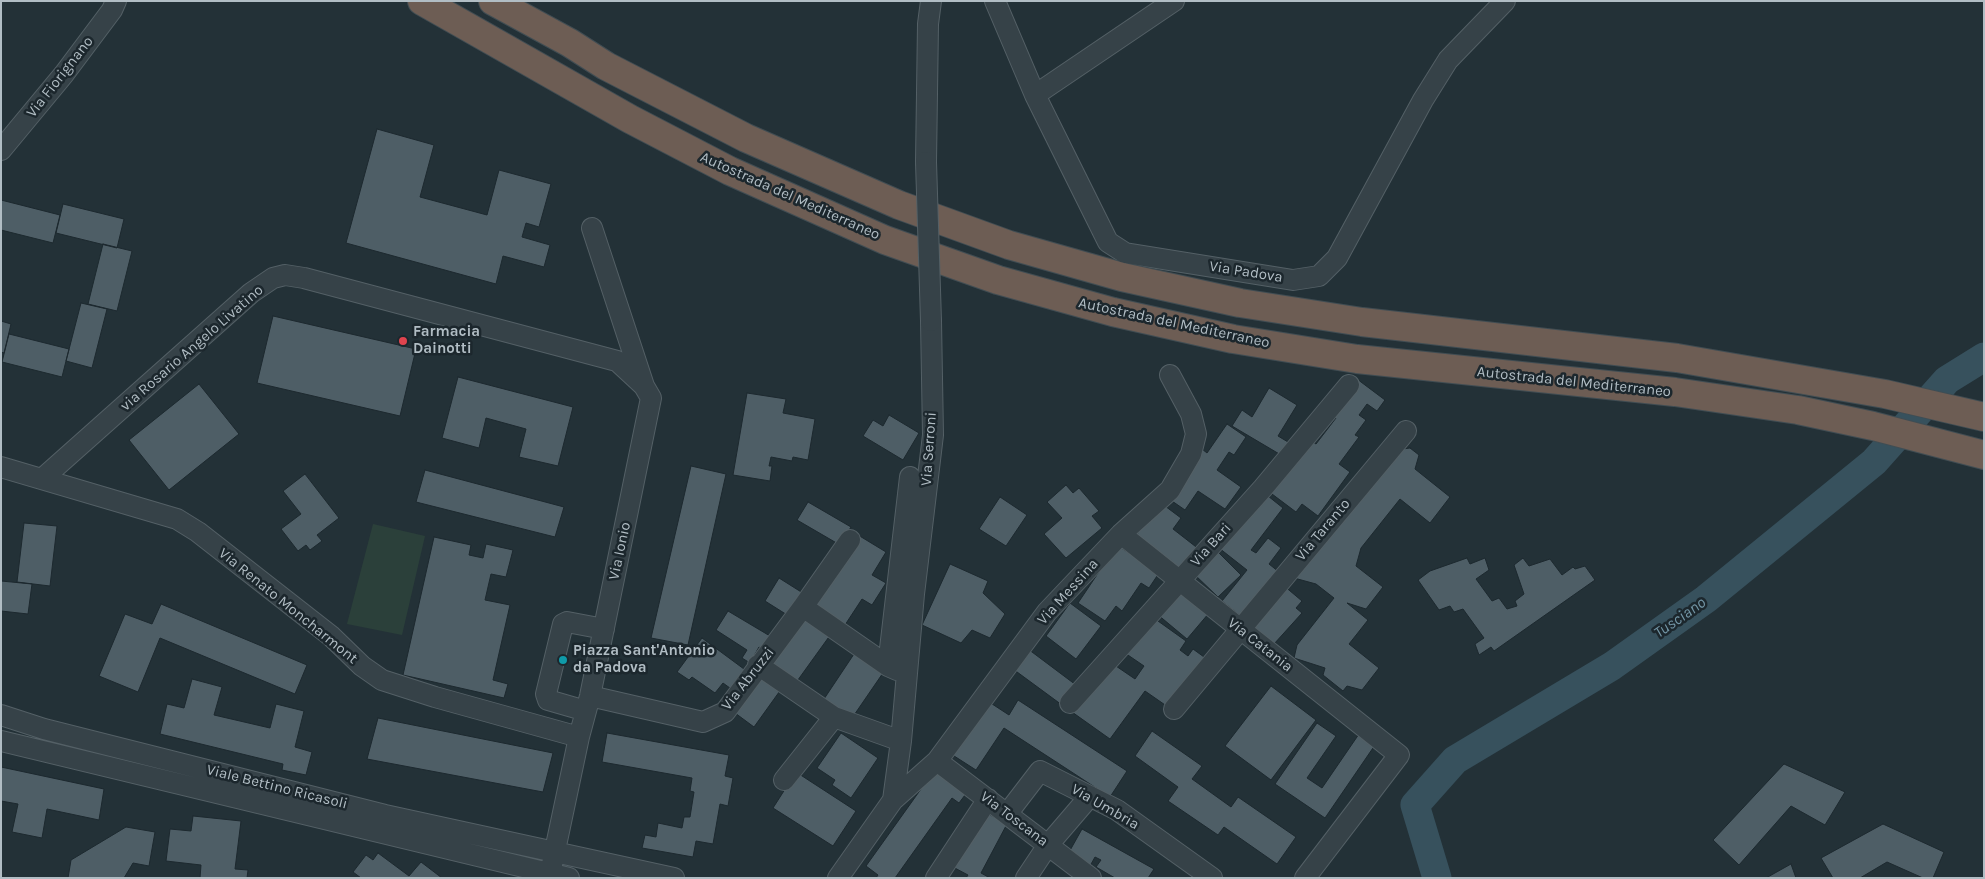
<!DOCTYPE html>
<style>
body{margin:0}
#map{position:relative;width:1985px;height:879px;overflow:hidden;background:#233137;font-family:Karla,sans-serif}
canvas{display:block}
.frame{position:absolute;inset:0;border:2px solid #b1bdc4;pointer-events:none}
</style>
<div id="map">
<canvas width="1985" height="879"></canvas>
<div class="frame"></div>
</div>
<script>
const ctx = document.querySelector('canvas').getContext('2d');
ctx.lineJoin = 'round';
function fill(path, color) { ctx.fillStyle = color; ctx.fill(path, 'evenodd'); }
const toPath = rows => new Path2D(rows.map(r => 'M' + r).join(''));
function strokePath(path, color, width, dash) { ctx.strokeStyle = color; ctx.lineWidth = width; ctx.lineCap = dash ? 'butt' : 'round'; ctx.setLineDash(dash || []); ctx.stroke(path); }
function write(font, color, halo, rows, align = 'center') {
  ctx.font = font + ' Karla,sans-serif'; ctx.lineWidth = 5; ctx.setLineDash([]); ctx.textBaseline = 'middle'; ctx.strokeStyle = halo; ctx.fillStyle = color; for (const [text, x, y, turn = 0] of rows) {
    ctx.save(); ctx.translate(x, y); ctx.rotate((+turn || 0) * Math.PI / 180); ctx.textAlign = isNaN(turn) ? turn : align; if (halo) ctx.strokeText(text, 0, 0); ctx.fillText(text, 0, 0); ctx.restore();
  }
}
fill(toPath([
 [373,524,425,536,402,635,347,624]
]), '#2b403a');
strokePath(toPath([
 [1437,878,1415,805,1455,760,1612,666,1706,599,1874,462,1947,380,1984,357]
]), '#37515d', 29);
const building = toPath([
 [377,129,434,145,420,197,487,215,499,170,551,184,539,227,526,223,522,237,550,245,544,267,503,256,496,284,346,243,377,129],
 [1,200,60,215,53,243,1,230,1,200],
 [63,204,124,219,117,248,56,233,63,204],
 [103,244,132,251,117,311,88,304,103,244],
 [81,303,107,309,92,368,66,361,81,303],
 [273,316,416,349,400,416,257,383,273,316],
 [1,321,11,324,4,353,1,352,1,321],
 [9,334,69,349,62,377,2,362,9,334],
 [458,377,573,407,558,466,519,457,526,429,486,418,479,448,442,438,458,377],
 [1357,379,1385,400,1377,411,1367,404,1359,415,1366,420,1355,435,1359,437,1339,464,1350,472,1318,516,1302,504,1296,512,1268,491,1307,438,1316,444,1336,418,1331,414,1357,379],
 [199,384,239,434,169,490,129,440,199,384],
 [1269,388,1297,405,1278,436,1288,442,1281,455,1232,426,1242,410,1252,417,1269,388],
 [747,393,786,399,783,413,815,419,808,460,793,457,792,461,771,457,769,466,772,466,770,481,733,475,747,393],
 [889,415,919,433,903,460,863,436,873,420,883,426,889,415],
 [1227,424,1246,437,1234,455,1229,452,1217,470,1241,487,1225,509,1198,491,1185,510,1172,501,1202,449,1207,453,1227,424],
 [1410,448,1419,455,1415,469,1450,497,1430,523,1400,499,1361,548,1356,566,1383,587,1366,609,1347,603,1368,620,1349,644,1379,668,1362,690,1347,686,1343,691,1323,675,1325,668,1294,658,1297,645,1334,598,1316,584,1294,578,1395,450,1410,448],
 [691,466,726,474,688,645,651,638,691,466],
 [425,470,564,507,555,537,416,502,425,470],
 [305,474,339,518,317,535,322,541,310,550,306,545,298,551,281,529,301,514,283,491,305,474],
 [1066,485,1073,493,1079,488,1099,511,1092,516,1102,528,1066,558,1044,534,1062,518,1047,502,1066,485],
 [1263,492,1283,508,1251,550,1256,553,1268,538,1281,548,1269,564,1279,572,1243,618,1222,601,1247,570,1219,548,1263,492],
 [1000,497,1027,515,1006,546,979,529,1000,497],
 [808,502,851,527,840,545,797,520,808,502],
 [1161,503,1181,518,1173,529,1200,550,1183,572,1135,537,1161,503],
 [24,523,57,526,50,586,17,582,24,523],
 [858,535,886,552,872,575,886,583,872,605,862,599,843,628,810,607,858,535],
 [434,537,471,545,469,555,483,558,486,544,513,550,506,577,491,574,485,600,510,605,493,680,508,684,504,698,403,675,434,537],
 [1117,545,1159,573,1149,588,1141,583,1122,611,1116,606,1105,621,1078,603,1117,545],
 [1217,551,1241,575,1218,597,1194,574,1217,551],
 [1467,558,1470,564,1485,558,1489,570,1476,579,1492,601,1499,598,1507,609,1517,606,1515,601,1524,594,1514,565,1523,558,1529,566,1550,559,1562,575,1573,567,1575,569,1585,566,1595,580,1494,651,1491,647,1479,655,1475,644,1484,638,1463,609,1454,612,1450,606,1439,610,1418,580,1430,571,1467,558],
 [950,564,988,581,983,593,1005,614,990,638,972,630,961,643,922,625,950,564],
 [779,578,806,595,792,618,765,601,779,578],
 [1,581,32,584,28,614,1,611,1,581],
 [1283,585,1302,601,1296,608,1302,613,1274,644,1250,623,1283,585],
 [1179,588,1209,613,1187,639,1157,614,1179,588],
 [1070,603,1101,626,1076,659,1046,636,1070,603],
 [161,604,307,665,295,694,160,638,138,692,99,676,125,614,152,624,161,604],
 [728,611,770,636,762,649,759,647,750,663,742,658,747,650,716,630,728,611],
 [802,613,831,634,795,684,766,663,802,613],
 [1151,616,1186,641,1180,650,1188,656,1193,649,1204,657,1168,707,1145,691,1110,739,1072,712,1113,664,1135,679,1144,666,1125,653,1151,616],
 [702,638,748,672,734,691,723,683,715,693,692,677,689,680,677,672,702,638],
 [1028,649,1076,685,1062,705,1013,669,1028,649],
 [856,651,885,670,850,721,822,702,856,651],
 [759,671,782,688,754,727,731,710,759,671],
 [192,679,222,687,214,715,270,728,276,704,304,711,295,747,312,752,306,775,282,770,283,764,160,734,167,704,184,708,192,679],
 [1271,686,1316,720,1271,780,1225,746,1271,686],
 [986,700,1009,715,1018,700,1127,771,1110,797,1004,728,976,770,951,754,986,700],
 [378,718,553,753,543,792,367,759,378,718],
 [1317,723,1336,736,1307,778,1322,788,1359,734,1375,745,1325,818,1275,784,1317,723],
 [1152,731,1202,766,1192,779,1231,807,1238,797,1296,837,1277,864,1224,827,1218,835,1168,801,1178,787,1135,756,1152,731],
 [607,733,729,755,725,776,733,778,728,806,720,804,713,844,696,841,693,857,642,848,645,835,656,837,658,823,682,828,684,817,690,817,694,792,690,791,692,778,602,762,607,733],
 [841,733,878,758,851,798,832,785,835,780,817,768,841,733],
 [1784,764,1845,792,1825,825,1791,806,1739,865,1713,840,1784,764],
 [1,767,104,789,99,820,47,809,42,838,12,832,18,804,1,801,1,767],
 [936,768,968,791,959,803,952,798,895,878,876,878,878,875,866,866,936,768],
 [796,772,856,811,833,846,773,808,796,772],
 [981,810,1007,824,981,873,990,878,966,878,968,875,951,866,981,810],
 [193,816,241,821,235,869,248,870,247,878,200,878,201,865,166,861,170,829,191,831,193,816],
 [1883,824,1944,852,1933,878,1923,878,1887,862,1860,878,1833,878,1821,858,1883,824],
 [126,827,155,832,149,866,133,863,124,878,68,878,71,860,126,827],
 [1082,829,1154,869,1148,878,1115,878,1096,867,1101,860,1095,857,1090,866,1068,854,1082,829],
 [378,853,409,876,421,862,442,878,361,878,353,872,366,855,373,860,378,853],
 [1791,864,1796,878,1766,878,1791,864]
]);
fill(building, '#4e5e66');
strokePath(building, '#1d292f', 1);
const minor = toPath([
 [995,1,1035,95,1108,242,1125,253,1293,280,1319,276,1337,258,1423,100,1448,60,1505,1],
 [1035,95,1174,1],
 [1,150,64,74,112,10,116,1],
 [926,162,928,24,931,1],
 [1,467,177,519,198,532,331,636,362,666,382,680,435,697,579,737],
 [42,479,251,293,273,278,285,275,304,278,617,361,644,386],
 [1121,534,1399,755,1305,878],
 [803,607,888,666,897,670],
 [758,665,834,717,901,741],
 [888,666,910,477],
 [590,696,703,722,725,712,803,607,850,540],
 [1070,703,1263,488,1349,385],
 [1174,709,1406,431],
 [586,711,548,700,546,694,563,624,567,622,604,629],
 [1,715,44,729,385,815,674,878],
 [1,741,569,878],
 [937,761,1091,878],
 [784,780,834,717],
 [893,800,937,761,1047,612,1121,534,1170,490,1191,454,1196,434,1191,414,1170,375],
 [1007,814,1040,771,1117,810,1212,878],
 [547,878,550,874,579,737,590,696,651,398,644,386,592,228],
 [838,878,893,800,901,741,914,594,933,435,931,321],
 [936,878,988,799],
 [1026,878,1048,845,1090,796]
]);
const highway = toPath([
 [422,1,630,119,730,171,885,240,998,280,1113,312,1233,339,1357,359,1675,392,1798,410,1873,426,1984,455],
 [493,1,570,43,606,66,746,138,899,205,1009,245,1122,277,1240,303,1362,322,1677,358,1885,394,1984,417]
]);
strokePath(minor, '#546066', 22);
strokePath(highway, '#414d53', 30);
strokePath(minor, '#364248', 20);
strokePath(highway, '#6d5d54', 28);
const minorBridge = toPath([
 [926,162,931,321]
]);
strokePath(minorBridge, '#546066', 22, []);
strokePath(minorBridge, '#364248', 20);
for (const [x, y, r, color] of [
 [403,341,5,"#e0444e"],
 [563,660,5,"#0f9aa8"]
]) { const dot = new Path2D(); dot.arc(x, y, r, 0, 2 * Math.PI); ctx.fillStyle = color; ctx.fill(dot); strokePath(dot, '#1c272d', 2); }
write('15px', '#b1bdc4', '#1c272d', [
 ["Via Fiorignano",60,77,-52],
 ["Autostrada del Mediterraneo",790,196,24],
 ["Via Padova",1246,272,9],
 ["Autostrada del Mediterraneo",1174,323,12],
 ["via Rosario Angelo Livatino",192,348,-41],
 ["Autostrada del Mediterraneo",1574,382,6],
 ["Via Serroni",929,449,-86],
 ["Via Taranto",1323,530,-50],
 ["Via Bari",1211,545,-48],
 ["Via Ionio",620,551,-78],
 ["Via Messina",1068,592,-48],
 ["Via Renato Moncharmont",288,606,39],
 ["Via Catania",1260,645,38],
 ["Via Abruzzi",748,679,-52],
 ["Viale Bettino Ricasoli",277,787,14],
 ["Via Umbria",1105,807,30],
 ["Via Toscana",1014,819,37]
]);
write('bold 15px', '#b1bdc4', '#1c272d', [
 ["Farmacia",413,332],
 ["Dainotti",413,349],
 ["Piazza Sant'Antonio",573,651],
 ["da Padova",573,668]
], 'left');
write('italic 16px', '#7396a6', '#1c272d', [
 ["Tusciano",1680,618,-35]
]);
</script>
